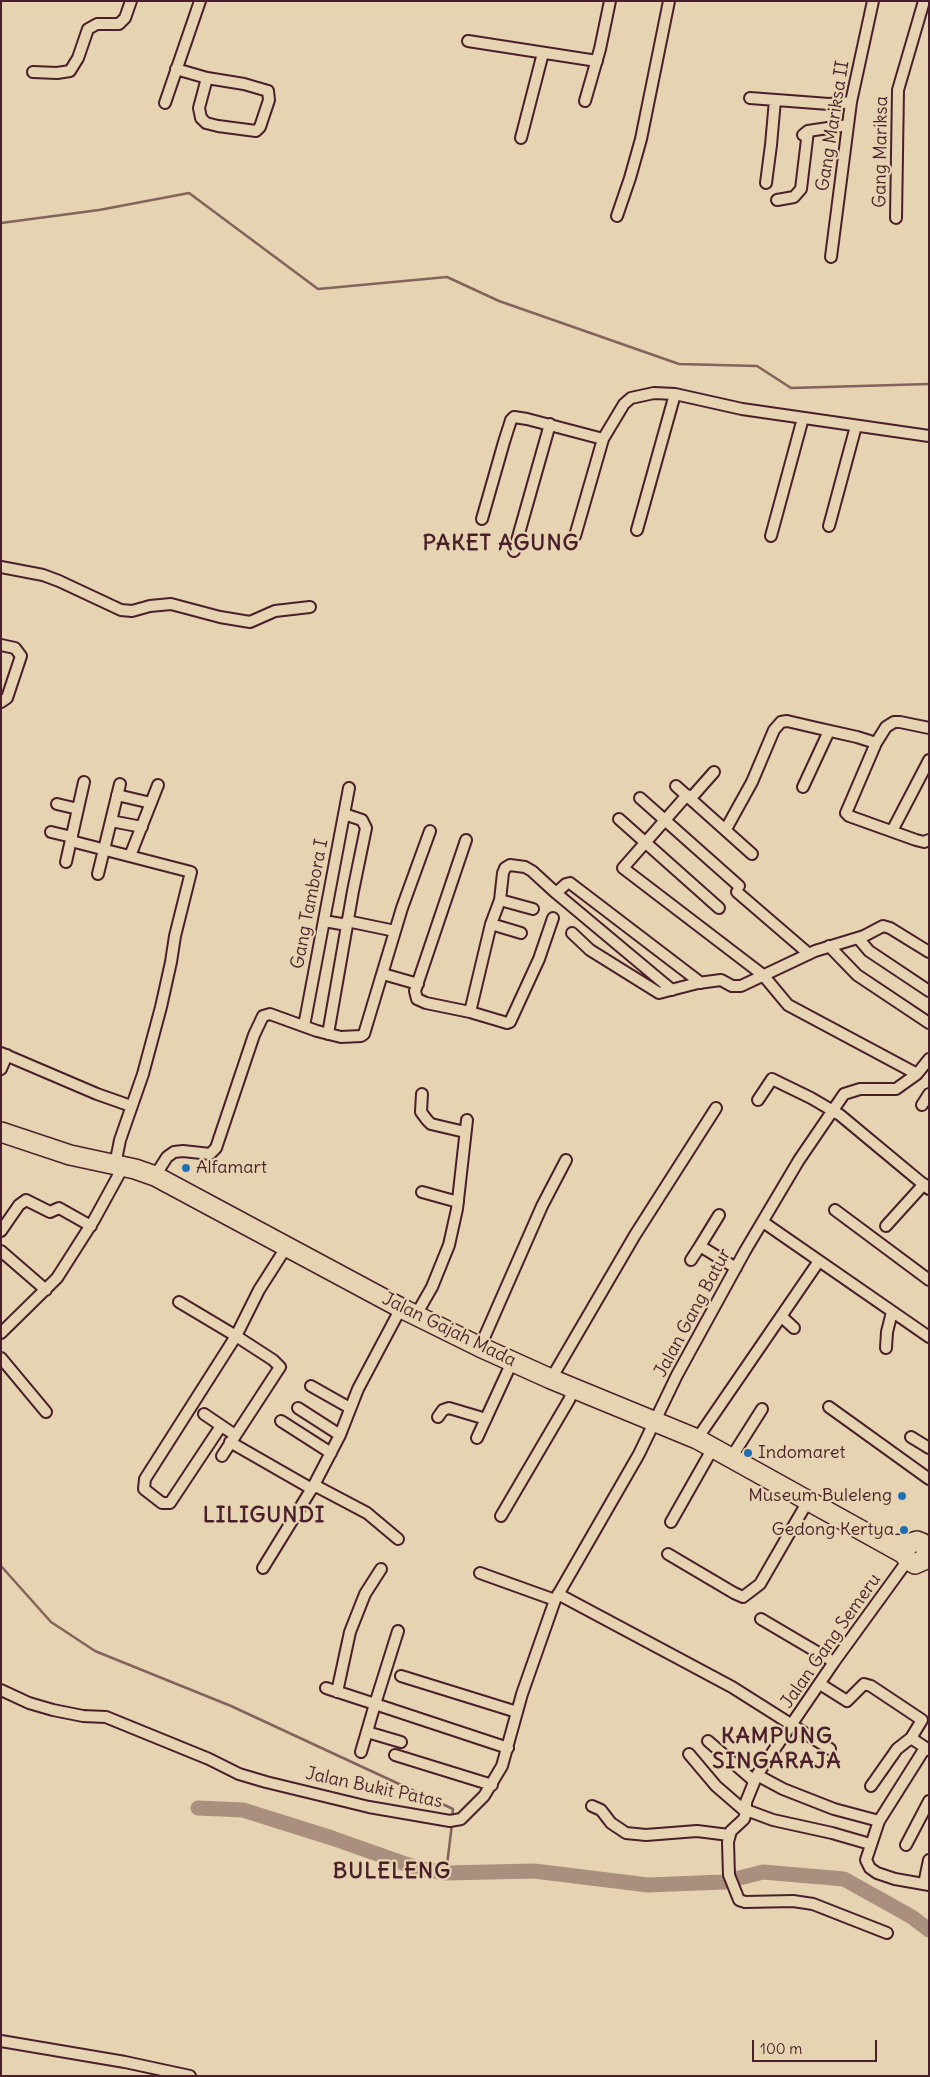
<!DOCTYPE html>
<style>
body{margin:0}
#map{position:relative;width:930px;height:2077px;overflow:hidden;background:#e6d3b1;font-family:Delius,sans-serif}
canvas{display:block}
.frame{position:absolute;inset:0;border:2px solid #4a1f2b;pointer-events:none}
.scale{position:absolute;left:752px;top:2040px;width:125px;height:22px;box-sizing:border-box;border:2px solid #4a1f2b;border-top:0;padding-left:6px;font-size:15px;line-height:18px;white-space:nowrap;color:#4a1f2b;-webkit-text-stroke:4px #e6d3b1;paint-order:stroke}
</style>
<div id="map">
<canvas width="930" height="2077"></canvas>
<div class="frame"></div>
<div class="scale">100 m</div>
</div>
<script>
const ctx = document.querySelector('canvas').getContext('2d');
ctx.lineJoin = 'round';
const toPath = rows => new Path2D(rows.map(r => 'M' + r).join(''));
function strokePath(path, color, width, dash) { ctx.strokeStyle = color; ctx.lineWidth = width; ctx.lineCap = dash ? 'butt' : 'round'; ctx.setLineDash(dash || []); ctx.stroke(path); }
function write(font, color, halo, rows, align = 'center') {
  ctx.font = font + ' Delius,sans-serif'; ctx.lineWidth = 4.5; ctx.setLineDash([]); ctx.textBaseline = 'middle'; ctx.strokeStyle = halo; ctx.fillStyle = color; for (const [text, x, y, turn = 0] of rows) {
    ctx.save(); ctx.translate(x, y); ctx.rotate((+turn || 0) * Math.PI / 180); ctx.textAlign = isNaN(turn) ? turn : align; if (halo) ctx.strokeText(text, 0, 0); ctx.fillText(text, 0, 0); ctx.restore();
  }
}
strokePath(toPath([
 [1,223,99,210,189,193,318,289,447,277,499,301,679,364,757,366,791,388,929,384],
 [1,1566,51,1622,95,1651,231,1706,453,1809,452,1818],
 [446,1873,452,1824]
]), '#84625d', 2.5);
strokePath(toPath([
 [198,1808,243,1810,332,1838,417,1868,446,1873,534,1871,648,1885,724,1882,763,1872,844,1879,912,1917,929,1930]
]), '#aa8e7e', 15);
const street = toPath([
 [468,41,597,61],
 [176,69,207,78,244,84,268,91,269,100,260,127,256,131,218,126,206,123,201,118,199,108,207,78],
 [33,72,57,73,70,71,78,58,88,29,97,24,119,24,125,18,131,1],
 [750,98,829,104,851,102],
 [585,101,600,49,610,1],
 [165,103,200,1],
 [803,135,808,131,848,125],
 [521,138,543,53],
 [766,183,771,145,775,100],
 [777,200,794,197,801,189,808,131],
 [617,216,630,178,641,139,669,1],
 [896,218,898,90,924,1],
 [831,257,851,102,873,1],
 [482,519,504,442,511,420,514,417,527,419,603,439,624,404,631,398,654,393,675,394,742,409,929,436],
 [829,526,856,426],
 [637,530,675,394],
 [575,536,603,439],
 [771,536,803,418],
 [514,551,550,424],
 [1,567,43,575,59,581,121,610,132,611,150,606,171,604,220,617,250,622,275,611,310,607],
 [1,645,15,648,21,656,7,698,1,702],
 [929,728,900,722,894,722,886,727,876,743,846,813,849,816,916,840,924,842,929,840],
 [676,786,752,854],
 [803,787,829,731],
 [117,795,151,803],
 [687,795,623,868,763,975,788,1005,917,1074],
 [640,798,739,886],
 [691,798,714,772],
 [57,804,78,809],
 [619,819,719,908],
 [111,821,142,827],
 [726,829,752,782,774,730,781,722,787,721,817,728,857,737,876,743],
 [892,831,929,760],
 [51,832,72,837],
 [466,840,415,991,417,999,426,1003,470,1012,507,1023,510,1022,539,959,553,918],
 [71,841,191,872,175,936,171,962,161,1007,143,1074,120,1140,115,1165],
 [130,856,158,785],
 [66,862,84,782],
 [98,874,120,784],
 [737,892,809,954],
 [556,893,566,884,570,883,701,983],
 [500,900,533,909],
 [324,921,347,925],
 [347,921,395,931],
 [491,924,521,933],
 [572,933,590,950,659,993,698,983,721,980,732,986,741,986,815,951,864,936,883,926,890,928,929,952],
 [858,938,869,951,929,991],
 [829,946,857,975,929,1023],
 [383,974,418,984],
 [470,1012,491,924,500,900,503,873,505,868,510,865,525,867,532,871,556,893,672,990],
 [304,1026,349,788],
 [328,1034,353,891,366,828,362,820,344,814],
 [1,1053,97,1094,131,1106],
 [1,1069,7,1055],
 [422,1094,421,1112,427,1120,431,1124,465,1132],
 [758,1100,772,1079,811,1098,840,1115,929,1189],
 [922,1105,929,1094],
 [155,1176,167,1157,174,1152,183,1151,210,1154,216,1148,254,1035,263,1016,270,1014,317,1031,341,1037,361,1036,364,1034,402,908,430,831],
 [422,1192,458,1202],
 [835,1210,929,1280],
 [763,1222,929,1337],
 [886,1226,924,1184],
 [1,1231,19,1205,26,1200,50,1212,59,1208,91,1226],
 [700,1246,719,1215],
 [1,1251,46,1290],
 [691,1260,700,1246,736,1268],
 [179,1302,236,1336,273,1360,280,1367,222,1456],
 [416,1315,432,1287,449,1245,457,1209,467,1120],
 [782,1317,794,1328],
 [1,1333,57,1278,94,1220,123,1167],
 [480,1347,542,1206,566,1160],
 [886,1348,887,1332,892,1312],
 [1,1358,46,1412],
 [551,1379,635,1235,716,1108],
 [311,1386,350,1408],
 [829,1407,929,1479],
 [298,1408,340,1435],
 [204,1414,235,1435],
 [438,1417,443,1410,449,1408,486,1419],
 [281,1421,331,1453],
 [221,1426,170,1503,162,1503,144,1489,145,1479,236,1336,259,1290,287,1246],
 [911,1437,929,1448],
 [477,1438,512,1362],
 [697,1439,819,1261],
 [230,1442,312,1489],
 [731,1458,762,1409],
 [314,1485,367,1513,398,1539],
 [501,1516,569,1400,574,1388],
 [671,1522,713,1448],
 [668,1554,734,1593,743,1597,760,1584,808,1501],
 [263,1568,314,1485,340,1435,358,1389,401,1308],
 [480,1573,555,1600],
 [558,1594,732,1687,830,1749],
 [761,1619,834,1662],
 [398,1631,375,1704,508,1748],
 [401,1676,517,1712],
 [820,1684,847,1701,864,1684,871,1686,922,1720,911,1738,929,1750],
 [326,1688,375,1704,361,1752],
 [1,1690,29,1703,53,1710,83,1716,106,1717,209,1759,239,1774,266,1782,369,1807,450,1821,461,1819,484,1796,502,1766,522,1694,555,1600,639,1454,677,1375,745,1251,799,1160,844,1094,860,1089,896,1089,917,1074,929,1059],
 [337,1692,350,1632,365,1594,381,1569],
 [367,1732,401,1742],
 [708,1741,754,1781],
 [925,1748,879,1821,866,1860,870,1868,877,1873,895,1879,929,1885],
 [689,1754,716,1786,746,1812],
 [395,1755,492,1785],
 [757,1775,783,1789,834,1809,879,1821],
 [871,1786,897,1749,911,1738],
 [592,1806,601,1810,611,1823,626,1833,646,1835,697,1831,729,1835],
 [746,1810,773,1820,832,1833,870,1844],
 [906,1845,929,1801],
 [924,1884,929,1860],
 [887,1933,813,1904,793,1901,745,1902,739,1900,729,1875,728,1842,731,1831,744,1819,746,1812,746,1802,757,1775,834,1662,908,1560],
 [1,2041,125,2062,190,2076]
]);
const highway = toPath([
 [1,1132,70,1155,135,1169,155,1176,401,1308,480,1347,551,1379,697,1439,904,1554],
 [890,1545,908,1544,917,1541,922,1543,927,1551,924,1560,915,1564,908,1560,904,1554,908,1544]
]);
strokePath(street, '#4a1f2b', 14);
strokePath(highway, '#4a1f2b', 22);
strokePath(street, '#e6d3b1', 10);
strokePath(highway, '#e6d3b1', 19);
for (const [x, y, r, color] of [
 [186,1168,5,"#1f6fb2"],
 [748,1453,5,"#1f6fb2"],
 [902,1496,5,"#1f6fb2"],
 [904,1530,5,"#1f6fb2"]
]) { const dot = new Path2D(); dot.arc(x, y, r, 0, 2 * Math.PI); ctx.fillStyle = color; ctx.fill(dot); strokePath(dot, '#e6d3b1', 2); }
write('18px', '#4a1f2b', '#e6d3b1', [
 ["Gang Mariksa II",833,126,-81],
 ["Gang Mariksa",881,152,-89],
 ["Gang Tambora I",310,904,-79],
 ["Jalan Gang Batur",693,1313,-62],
 ["Jalan Gajah Mada",449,1330,26],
 ["Jalan Gang Semeru",831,1641,-55],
 ["Jalan Bukit Patas",374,1788,12]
]);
write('18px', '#4a1f2b', '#e6d3b1', [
 ["Alfamart",196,1168],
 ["Indomaret",758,1453],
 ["Museum Buleleng",892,1496,"right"],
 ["Gedong Kertya",894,1530,"right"]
], 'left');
ctx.letterSpacing = '1px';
write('bold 22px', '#4a1f2b', '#e6d3b1', [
 ["PAKET AGUNG",501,544],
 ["LILIGUNDI",264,1516],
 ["KAMPUNG",777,1737],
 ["SINGARAJA",777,1762],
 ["BULELENG",392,1872]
]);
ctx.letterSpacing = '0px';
</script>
